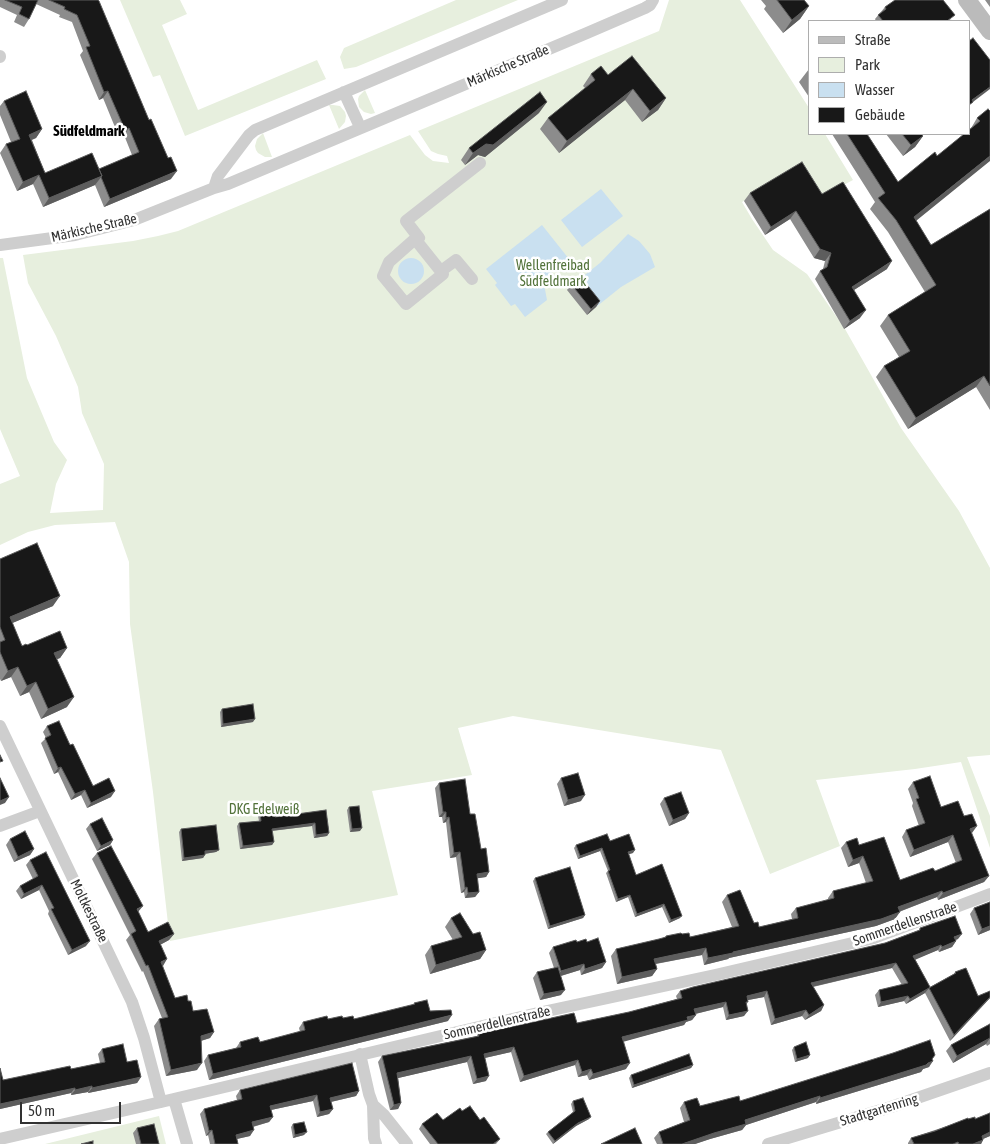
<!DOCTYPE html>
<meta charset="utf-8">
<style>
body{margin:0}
#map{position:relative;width:990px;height:1144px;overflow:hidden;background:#fff;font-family:"Asap Condensed",sans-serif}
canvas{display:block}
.legend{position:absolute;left:808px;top:20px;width:162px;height:115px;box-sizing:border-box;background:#fff;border:1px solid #adadad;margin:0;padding:6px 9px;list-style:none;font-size:15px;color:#313131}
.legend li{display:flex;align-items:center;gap:10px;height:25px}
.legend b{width:25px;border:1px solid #adadad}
.scale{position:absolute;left:20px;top:1102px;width:101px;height:22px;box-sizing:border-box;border:2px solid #313131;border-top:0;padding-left:6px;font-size:15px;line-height:18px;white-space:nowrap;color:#313131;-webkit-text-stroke:4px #fff;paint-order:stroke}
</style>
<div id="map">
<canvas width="990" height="1144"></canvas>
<ul class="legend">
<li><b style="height:6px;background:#bbb"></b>Straße</li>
<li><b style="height:14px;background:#e7efde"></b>Park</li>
<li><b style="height:14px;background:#c9e0f0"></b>Wasser</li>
<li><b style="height:14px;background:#181818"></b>Gebäude</li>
</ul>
<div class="scale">50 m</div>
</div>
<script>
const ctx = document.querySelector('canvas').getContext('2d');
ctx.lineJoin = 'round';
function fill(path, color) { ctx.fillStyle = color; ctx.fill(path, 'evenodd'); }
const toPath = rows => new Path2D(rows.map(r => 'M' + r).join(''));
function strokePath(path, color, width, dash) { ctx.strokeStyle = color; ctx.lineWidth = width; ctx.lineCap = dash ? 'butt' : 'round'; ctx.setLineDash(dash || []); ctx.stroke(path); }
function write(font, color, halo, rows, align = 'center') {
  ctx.font = font + ' "Asap Condensed",sans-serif'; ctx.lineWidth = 5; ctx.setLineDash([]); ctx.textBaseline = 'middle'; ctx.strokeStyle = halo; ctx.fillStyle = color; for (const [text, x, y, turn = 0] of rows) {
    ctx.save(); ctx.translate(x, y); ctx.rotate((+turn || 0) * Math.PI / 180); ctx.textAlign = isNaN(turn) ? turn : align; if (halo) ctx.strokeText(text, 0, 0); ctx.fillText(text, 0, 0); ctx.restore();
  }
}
fill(toPath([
 [120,0,180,0,187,14,162,25,198,110,317,60,326,79,185,136,160,75,153,77],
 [456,0,518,0,356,67,344,69,340,57,344,48],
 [669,0,740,0,809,108,809,134,825,134,853,180,817,199,798,167,742,202,752,219,773,250,807,274,845,329,901,428,959,511,990,568,990,755,967,757,990,816,990,848,961,762,915,769,816,780,840,846,770,874,721,750,513,716,458,728,472,775,372,791,398,895,170,941,153,792,130,624,129,562,115,522,55,525,28,532,0,545,0,484,20,476,0,429,0,258,3,258,27,378,54,442,67,460,56,484,50,513,103,510,104,464,82,413,78,387,56,336,28,283,23,255,133,241,158,236,178,231,410,135,425,155,433,161,449,163,447,156,438,154,431,151,418,131,659,31],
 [365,90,375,113,371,114,364,112,359,107,358,99,359,96],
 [329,105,333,105,340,106,345,112,346,116,345,122,339,129],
 [263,133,272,157,265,157,258,153,256,150,255,146,257,139],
 [159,1116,166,1144,45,1144]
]), '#e7efde');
fill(toPath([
 [601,189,623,216,582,247,561,220],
 [542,225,569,259,543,279,547,300,525,317,515,304,511,306,495,285,497,283,486,269],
 [628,234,639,241,645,248,650,254,655,267,621,287,596,307,576,282,600,263],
 '398 271a13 13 0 1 1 26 0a13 13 0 1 1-26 0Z'
]), '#c9e0f0');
strokePath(toPath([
 [0,56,0,57],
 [344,92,360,127],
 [214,188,218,176,249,135,255,130,562,0],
 [415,239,443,274,406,304,383,276,389,262,415,239],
 [416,241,419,238,406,221,480,163],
 [0,245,75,235,134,220,214,188,228,184,587,33,645,8,650,5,653,0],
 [441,271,456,260,472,279],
 [0,726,132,1002,144,1038,161,1102],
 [0,826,40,811],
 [360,1054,369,1094,373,1105,374,1138,376,1144],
 [174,1099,187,1144],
 [373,1105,384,1115,407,1144],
 [0,1139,161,1102,538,1013,715,975,874,938,990,894],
 [768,1144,891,1107,990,1073]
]), '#cecece', 12);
strokePath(toPath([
 [967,0,990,31]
]), '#bbb', 18);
fill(toPath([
 [0,0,98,0,171,179,104,207,95,185,43,207,33,184,17,191,0,153,6,144,11,142,0,115,0,106,4,101,42,129,36,138,32,140,45,173,99,169,132,155,124,135,119,137,103,98,99,100,80,55,83,51,72,22,59,17,60,15,36,4,29,19,24,27,14,22,17,15,0,7],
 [761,0,804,0,809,6,800,19,783,33,764,9,766,6],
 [985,0,990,0,990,7],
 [885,7,952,20,950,21,876,21,875,19],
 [809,69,809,97,799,82],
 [591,74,608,75,666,98,658,110,642,122,625,100,559,153,540,129,548,118,585,88,583,86],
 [988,109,916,221,931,245,990,209,990,410,976,387,908,429,876,377,884,366,899,357,880,326,888,315,925,292,888,232,870,209,875,202,832,134,867,134,898,182,937,156,970,130,977,118],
 [539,113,485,157,478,155,465,165,461,160,469,148],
 [886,134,921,134,923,136,915,147,903,156],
 [750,193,822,194,887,269,854,290,860,318,844,329,815,279,820,271,823,269,825,261,814,258,790,219,765,235,744,201],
 [571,284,600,301,596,307,587,315,567,290],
 [0,559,53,606,12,623,22,646,27,645,67,648,60,658,57,659,67,707,41,719,29,692,20,696,11,677,1,681,0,679],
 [222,709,253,722,221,727,220,712],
 [47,726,70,745,93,786,111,797,87,808,81,795,71,800,58,772,54,774,41,743,46,738,43,732],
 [561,778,581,801,564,806,557,784],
 [913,782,941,807,964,816,989,876,984,882,938,900,937,897,899,912,895,919,876,926,729,958,728,959,704,965,702,955,656,964,657,969,652,976,617,984,611,956,616,949,664,938,666,936,682,934,690,937,732,927,722,902,727,895,754,923,759,927,792,919,791,914,796,908,828,900,828,898,833,891,866,883,859,863,848,867,841,848,846,842,859,845,900,880,935,871,956,863,948,842,910,857,902,837,906,830,919,826,912,806,913,803,908,789],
 [439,783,470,814,481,849,489,872,486,877,477,878,479,892,475,897,465,898,464,892,461,893,456,857,450,858,446,822,443,823,442,817,439,817,435,788],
 [664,798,689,813,685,819,669,826,660,804],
 [349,807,360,831,350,832,347,810],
 [326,810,329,833,327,836,314,838,312,826,272,831,274,842,272,845,240,849,237,826,239,823,259,821,258,816,260,813,275,817],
 [90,824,113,840,110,845,97,851,86,829],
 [181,829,219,850,216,852,205,854,203,858,182,861,179,832],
 [10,839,34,849,30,855,14,862,6,845],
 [610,841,633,853,628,854,636,875,680,918,669,923,662,907,635,917,628,897,616,902,606,873,608,871,600,851,578,859,574,848,576,845],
 [97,853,138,912,148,932,174,934,169,940,160,945,162,966,175,998,188,1001,193,1011,214,1032,210,1038,201,1041,197,1070,166,1076,154,1026,159,1019,162,1018,143,971,142,972,126,940,130,935,92,859],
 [30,860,86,946,68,955,48,914,49,911,39,890,21,899,16,891,20,886,33,879,26,865],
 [535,878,585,915,583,918,548,929,533,881],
 [974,908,990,930,978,935,970,914],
 [451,918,473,934,486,950,480,959,430,974,425,955,431,946,453,940,445,927],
 [920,928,958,939,955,940,956,941,952,947,939,952,938,950,915,959,930,987,954,974,955,972,978,996,990,991,990,998,950,1041,925,993,906,1004,904,1001,878,1007,875,995,879,990,902,985,892,968,813,987,824,1005,821,1011,805,1020,802,1016,771,1025,764,997,748,1000,744,1016,726,1020,723,1007,695,1014,696,1015,692,1020,686,1022,684,1025,624,1041,626,1069,589,1080,587,1075,578,1077,575,1065,520,1082,511,1052,485,1058,486,1081,473,1084,467,1062,398,1078,401,1103,398,1109,390,1110,378,1062,382,1056,477,1036,478,1034,577,1023,629,1012,677,999,676,996,680,991,885,943,919,930],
 [577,942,587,942,606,962,602,968,581,975,580,970,561,976,561,995,540,1000,533,978,537,972,554,968,549,953,553,947],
 [414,1003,448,1021,209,1080,204,1061,208,1055,236,1048,240,1042,260,1042,300,1032,299,1028,303,1022,328,1019,354,1019,413,1005],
 [990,1024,990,1044,987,1046,986,1044,953,1063,946,1051,951,1045],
 [794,1047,808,1058,795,1062,792,1050],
 [102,1049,127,1062,141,1077,137,1083,88,1093,88,1092,71,1095,71,1093,0,1109,0,1068,3,1080,71,1069,100,1063,98,1054],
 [932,1059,929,1067,923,1069,921,1072,816,1104,816,1102,746,1125,742,1130,710,1139,695,1144,657,1144,654,1138,659,1132,684,1122,680,1108,684,1102,700,1106,740,1101],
 [693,1065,691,1068,632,1088,629,1078,631,1075],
 [240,1090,359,1091,356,1096,331,1102,333,1109,329,1114,317,1117,313,1101,271,1110,273,1117,269,1122,253,1127,250,1136,237,1139,238,1144,210,1144,208,1135,206,1136,200,1114,204,1109,237,1100,236,1096],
 [573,1101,589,1119,576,1126,553,1144,546,1134,548,1132,573,1112,571,1104],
 [990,1113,990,1136,983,1139,983,1140,981,1144,908,1144,908,1143,911,1138,968,1119,975,1119],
 [443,1120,480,1120,500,1139,496,1144,430,1144,419,1129,422,1124],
 [293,1124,304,1135,293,1138,291,1127],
 [137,1128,159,1144,136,1144,133,1133]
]), '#8c8c8c');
fill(toPath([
 [809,6,800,19,783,33,792,20],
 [990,87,990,89,969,105,972,100],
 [633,89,625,100,559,153,567,141],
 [108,91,103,98,99,100,104,92],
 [666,98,658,110,642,122,650,111],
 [547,102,539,113,485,157,478,155,465,165,473,153],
 [129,128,124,135,119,137,125,130],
 [42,129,36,138,23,143,29,135],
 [923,136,915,147,903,156,911,145],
 [990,156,990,161,906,229,914,217],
 [177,171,171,179,104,207,110,199],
 [39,175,33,184,17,191,23,182],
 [102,176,95,185,43,207,49,198],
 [796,211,790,219,765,235,771,227],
 [820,249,831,253,825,261,814,258],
 [892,261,887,269,846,295,852,287],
 [600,301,596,307,587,315,591,309],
 [866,310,860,318,844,329,850,321],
 [984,376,976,387,908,429,916,418],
 [60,596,53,606,3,627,10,617],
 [67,648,60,658,47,663,54,653],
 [18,667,11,677,1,681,8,671],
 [36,682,29,692,20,696,27,686],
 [74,697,67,707,41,719,48,709],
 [255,719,253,722,221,727,223,724],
 [61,767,58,772,54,774,58,768],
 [85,790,81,795,71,800,75,794],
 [115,791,111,797,87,808,91,803],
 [585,795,581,801,564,806,568,800],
 [9,797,5,803,0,805,0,801],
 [443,812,446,812,442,817,439,817],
 [689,813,685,819,669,826,673,820],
 [449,817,446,822,443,823,446,818],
 [315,823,312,826,270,831,272,829],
 [977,826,972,833,965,835,970,829],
 [362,828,360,831,350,832,352,829],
 [329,833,327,836,314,838,316,835],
 [953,835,948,842,910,857,914,850],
 [113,840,110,845,97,851,101,846],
 [274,842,272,845,240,849,243,846],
 [602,848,600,851,578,859,580,856],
 [34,849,30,855,14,862,18,857],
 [219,850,216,852,203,854,205,851],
 [635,850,633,853,626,855,628,852],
 [460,852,456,857,450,858,454,853],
 [205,855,203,858,182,861,184,858],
 [863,856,859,863,848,867,853,860],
 [489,872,486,877,473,879,477,874],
 [989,876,984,882,938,900,943,893],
 [42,885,39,890,21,899,24,894],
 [467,887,464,892,461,893,465,888],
 [942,891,937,897,893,914,898,907],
 [479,892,475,897,465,898,468,893],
 [630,895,628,897,616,902,618,899],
 [664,904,662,907,635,917,637,914],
 [143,906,138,912,137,909],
 [900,912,895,919,876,926,729,958,728,959,704,965,708,958],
 [585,915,583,918,548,929,550,926],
 [682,916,680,918,669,923,671,920],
 [990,926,990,930,978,935,982,929],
 [174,934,169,940,154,948,159,941],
 [962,934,958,939,950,942,954,937],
 [90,941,86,946,68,955,72,950],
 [956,941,952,947,939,952,942,947],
 [941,945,938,950,910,962,913,956],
 [706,948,702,955,649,965,654,959],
 [486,950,480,959,430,974,436,965],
 [167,959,163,966,156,969,161,962],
 [606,962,602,968,581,975,585,969],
 [896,963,892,968,807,988,811,983],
 [584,964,580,970,557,977,561,971],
 [657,969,652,976,617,984,622,977],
 [929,988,925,993,906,1004,910,999],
 [565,990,561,995,540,1000,544,994],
 [767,991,764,997,743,1001,747,996],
 [908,996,904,1001,878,1007,881,1002],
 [990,997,990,998,950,1041,954,1035],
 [726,1002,723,1007,691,1015,694,1009],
 [824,1005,821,1011,805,1020,809,1015],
 [806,1010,802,1016,771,1025,775,1019],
 [748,1011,744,1016,726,1020,729,1015],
 [452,1015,448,1021,209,1080,213,1074],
 [696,1015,692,1020,686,1022,684,1025,619,1043,622,1037],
 [214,1032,210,1038,197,1042,201,1036],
 [990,1038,986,1044,953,1063,957,1056],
 [514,1047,511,1052,480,1059,484,1054],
 [810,1055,808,1058,795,1062,797,1059],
 [935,1055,930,1062,933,1061,929,1067,923,1069,921,1072,816,1104,820,1098],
 [471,1056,467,1062,394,1079,397,1073],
 [578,1060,575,1065,520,1082,524,1076],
 [202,1063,197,1070,166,1076,171,1070],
 [630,1063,626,1069,589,1080,593,1074],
 [693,1065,691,1068,632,1088,634,1085],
 [591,1069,587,1075,578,1077,582,1072],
 [489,1076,486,1081,473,1084,477,1079],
 [141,1077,137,1083,88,1093,92,1088],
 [92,1086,88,1092,71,1095,75,1090],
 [75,1088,71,1093,0,1109,0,1104],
 [359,1091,356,1096,326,1103,330,1098],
 [317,1095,313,1101,266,1111,270,1106],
 [820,1096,816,1102,746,1125,742,1130,710,1139,695,1144,682,1144,745,1120],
 [401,1103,398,1109,390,1110,394,1105],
 [333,1109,329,1114,317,1117,320,1112],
 [273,1117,269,1122,248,1128,252,1122],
 [591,1117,589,1119,576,1126,553,1144,555,1141,578,1123],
 [212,1130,208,1135,206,1136,209,1131],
 [254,1130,250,1136,232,1140,236,1135],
 [307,1132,304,1135,293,1138,295,1135],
 [990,1132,990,1136,978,1141,982,1136],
 [983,1140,981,1144,973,1144]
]), '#5d5d5d');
const building = toPath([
 [5,0,38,0,29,19,19,14,22,7,5,0],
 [49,0,98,0,99,1,149,120,151,119,168,158,171,157,177,171,110,199,101,177,102,176,99,169,139,152,129,128,125,130,108,91,104,92,86,47,90,46,77,15,64,9,65,7,49,0],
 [777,0,804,0,809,6,792,20,777,0],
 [895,0,943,0,955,15,947,21,883,21,878,15,886,9,885,7,895,0],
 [973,38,990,60,990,87,972,100,973,102,969,105,969,41,973,38],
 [632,56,666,98,650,111,633,89,567,141,548,118,595,80,591,74,601,66,608,75,632,56],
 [26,91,42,129,29,135,45,173,92,153,102,176,49,198,39,175,23,182,6,144,20,139,4,101,26,91],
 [540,92,547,102,493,145,486,144,473,153,469,148,540,92],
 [988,109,990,111,990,156,914,217,931,245,990,209,990,386,984,376,916,418,884,366,910,351,888,315,936,285,896,220,878,198,885,193,847,134,867,134,898,182,935,152,937,156,964,134,969,134,969,130,980,121,977,118,988,109],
 [902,134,921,134,923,136,911,145,902,134],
 [802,162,822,194,843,182,892,261,852,287,866,310,850,321,820,271,827,267,831,253,820,249,796,211,771,227,750,193,802,162],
 [580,276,600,301,591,309,571,284,580,276],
 [37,543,60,596,10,617,22,646,26,644,27,645,60,631,67,648,54,653,74,697,48,709,36,682,27,686,18,667,8,671,0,652,0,642,5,640,0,627,0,559,37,543],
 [253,704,255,719,223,724,222,709,253,704],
 [59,721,70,745,73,744,93,786,109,778,115,791,91,803,85,790,75,794,61,767,58,768,45,738,51,735,47,726,59,721],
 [0,755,3,761,0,762,0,755],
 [578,773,585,795,568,800,561,778,578,773],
 [930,776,941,807,958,801,964,816,972,814,977,826,970,829,989,876,943,893,942,891,898,907,900,912,881,919,733,952,733,953,708,958,706,948,654,959,657,969,622,977,616,949,659,939,666,937,666,936,681,933,682,934,689,933,690,937,739,926,727,895,740,890,754,923,758,922,759,927,798,918,796,908,834,898,833,891,873,881,863,856,853,860,846,842,857,838,859,845,884,837,900,880,933,868,935,871,962,860,953,835,914,850,906,830,925,823,916,799,919,798,913,782,930,776],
 [0,778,9,797,0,801,0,778],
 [465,779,470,814,475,814,481,849,486,848,489,872,477,874,479,892,468,893,467,887,465,888,460,852,454,853,449,817,446,818,446,812,443,812,439,783,465,779],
 [681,792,689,813,673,820,664,798,681,792],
 [359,806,362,828,352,829,349,807,359,806],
 [326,810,329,833,316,835,315,823,272,829,274,842,243,846,239,823,261,821,260,813,275,811,275,817,326,810],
 [102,818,113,840,101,846,90,824,102,818],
 [216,825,219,850,205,851,205,855,184,858,181,829,216,825],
 [25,831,34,849,18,857,10,839,25,831],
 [607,834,610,841,629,834,635,850,628,852,636,875,662,864,682,916,671,920,664,904,637,914,630,895,618,899,608,871,610,870,602,848,580,856,576,845,607,834],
 [111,846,143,906,137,909,148,932,168,922,174,934,159,941,167,959,161,962,175,998,187,995,188,1001,191,1001,193,1011,207,1009,214,1032,201,1036,202,1063,171,1070,159,1019,168,1017,148,965,146,966,131,934,136,931,97,853,111,846],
 [46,852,90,941,72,950,51,909,54,908,42,885,24,894,20,886,38,876,30,860,46,852],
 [570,867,585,915,550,926,535,878,570,867],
 [990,902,990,926,982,929,974,908,990,902],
 [460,913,473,934,480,932,486,950,436,965,431,946,462,937,451,918,460,913],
 [955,916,962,934,954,937,956,941,942,947,941,945,913,956,930,987,929,988,956,973,955,972,966,968,978,996,990,991,990,997,954,1035,929,988,910,999,908,996,881,1002,879,990,908,983,896,963,811,983,824,1005,809,1015,806,1010,775,1019,767,991,747,996,748,1002,746,1002,748,1011,729,1015,726,1002,694,1009,696,1015,687,1017,688,1020,622,1037,630,1063,593,1074,591,1069,582,1072,578,1060,524,1076,514,1047,484,1054,489,1076,477,1079,471,1056,397,1073,401,1103,394,1105,382,1056,479,1036,478,1034,574,1013,577,1023,629,1012,682,998,680,991,693,987,885,943,920,930,920,928,955,916],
 [598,938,606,962,585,969,584,964,561,971,553,947,576,940,577,942,586,939,587,942,598,938],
 [558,967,565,990,544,994,537,972,558,967],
 [427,1000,430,1011,451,1010,452,1015,213,1074,208,1055,241,1047,240,1042,258,1037,260,1042,305,1030,303,1022,327,1016,328,1019,342,1016,343,1018,353,1016,354,1019,415,1004,414,1003,427,1000],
 [990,1024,990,1038,957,1056,951,1045,990,1024],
 [930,1040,935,1055,932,1059,933,1061,928,1063,926,1065,820,1098,820,1096,745,1120,746,1124,714,1133,682,1144,663,1144,659,1132,690,1120,684,1102,697,1098,700,1106,739,1096,740,1101,893,1053,930,1040],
 [806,1042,810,1055,797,1059,794,1047,806,1042],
 [123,1044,127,1062,137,1060,141,1077,92,1088,92,1086,75,1090,75,1088,0,1104,0,1068,3,1080,70,1066,71,1069,105,1062,102,1049,123,1044],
 [689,1054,693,1065,634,1085,631,1075,689,1054],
 [352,1063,359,1091,330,1098,333,1109,320,1112,317,1095,270,1106,273,1117,252,1122,254,1130,236,1135,238,1144,215,1144,212,1130,209,1131,204,1109,242,1099,240,1090,352,1063],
 [583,1098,591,1117,578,1123,555,1141,548,1132,575,1111,573,1101,583,1098],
 [470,1106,480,1120,484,1117,500,1139,493,1144,438,1144,422,1124,437,1113,443,1120,460,1108,462,1111,470,1106],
 [990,1113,990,1132,982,1136,983,1140,973,1144,959,1144,958,1142,953,1144,914,1144,911,1138,935,1131,968,1118,968,1119,975,1117,975,1119,990,1113],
 [304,1122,307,1132,295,1135,293,1124,304,1122],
 [154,1124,159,1144,141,1144,137,1128,154,1124],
 [635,1128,642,1144,601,1144,635,1128],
 [93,1141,93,1144,81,1144,93,1141]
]);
fill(building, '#181818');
strokePath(building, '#5d5d5d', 1);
write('14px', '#313131', '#fff', [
 ["Märkische Straße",508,66,-23],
 ["Märkische Straße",94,228,-13],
 ["Moltkestraße",89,911,64],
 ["Sommerdellenstraße",905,924,-19],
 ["Sommerdellenstraße",497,1023,-13],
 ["Stadtgartenring",879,1110,-17]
]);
write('14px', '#52723a', '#fff', [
 ["Wellenfreibad",553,266],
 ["Südfeldmark",553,282],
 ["DKG Edelweiß",264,810]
]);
write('bold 15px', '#000', '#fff', [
 ["Südfeldmark",89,131]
]);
</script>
